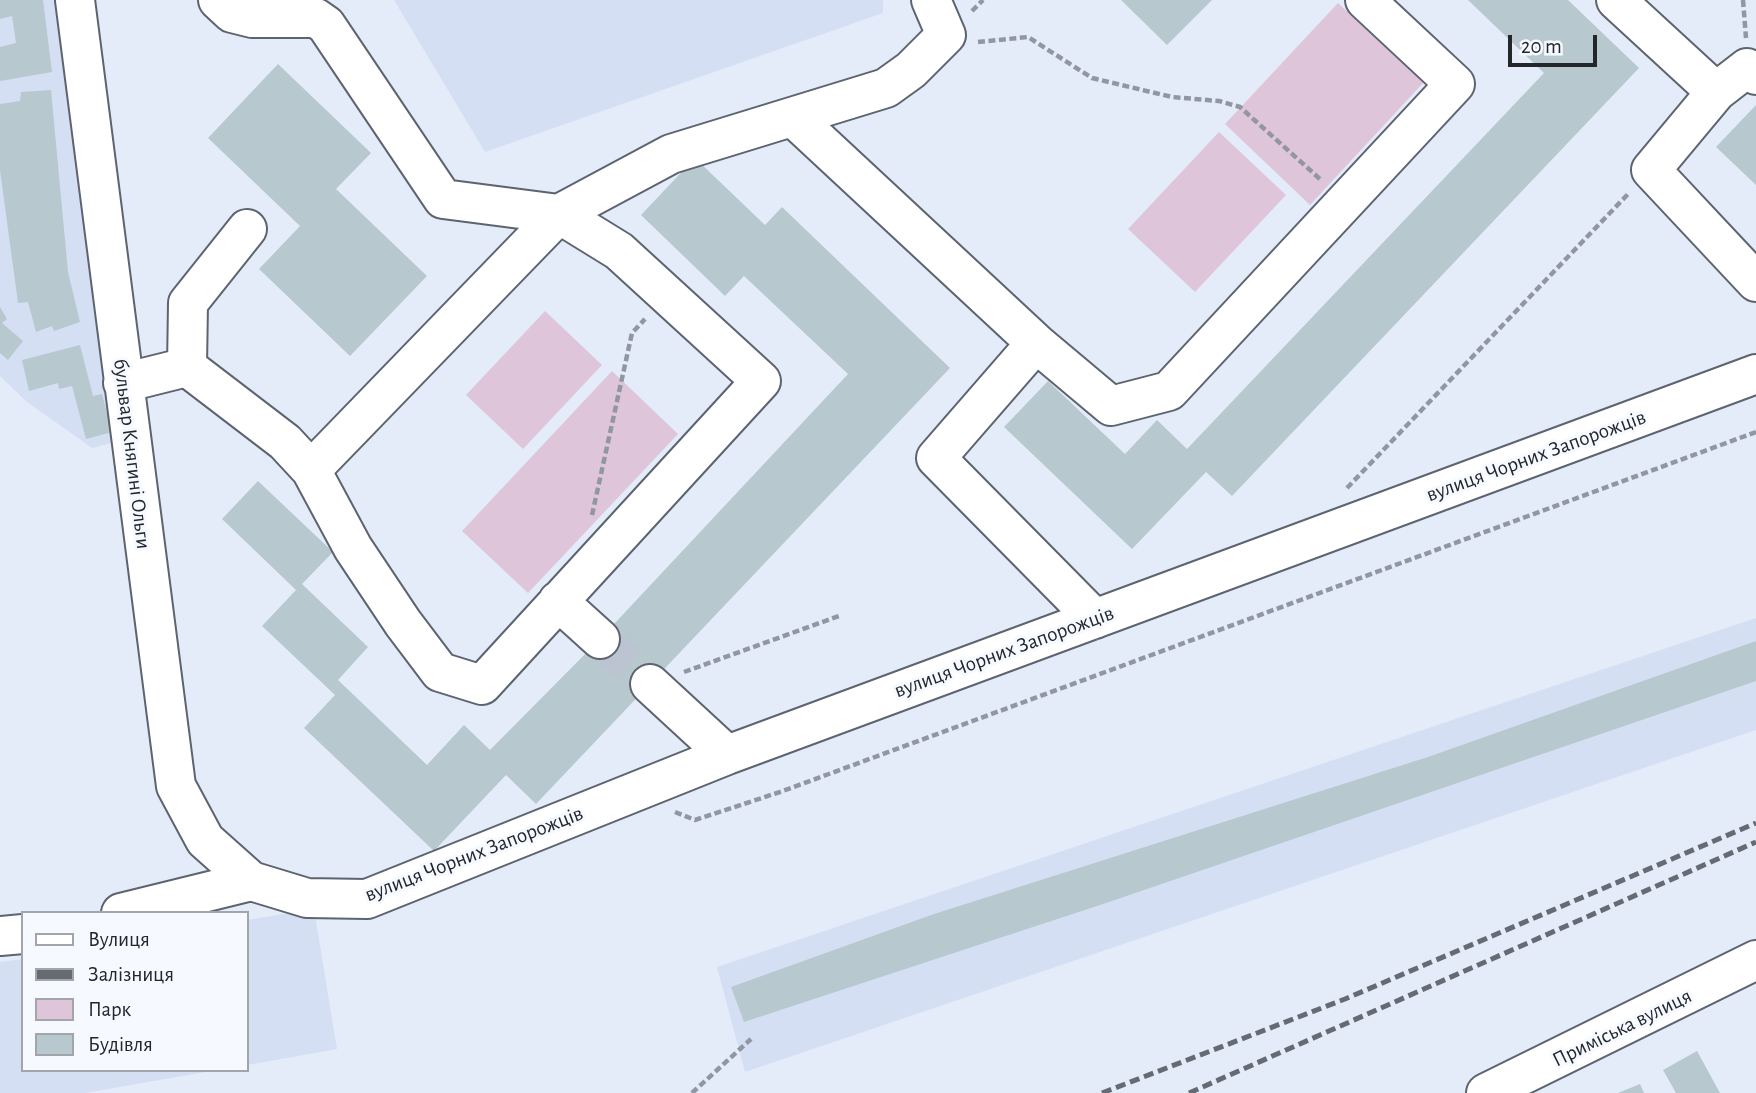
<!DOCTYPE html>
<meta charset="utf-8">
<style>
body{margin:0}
#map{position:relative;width:1756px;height:1093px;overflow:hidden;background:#e4ecfa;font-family:"Alegreya Sans",sans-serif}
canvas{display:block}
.legend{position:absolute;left:21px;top:911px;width:228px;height:161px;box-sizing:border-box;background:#f6f9ff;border:2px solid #a2a5aa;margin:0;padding:9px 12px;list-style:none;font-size:21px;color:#23262b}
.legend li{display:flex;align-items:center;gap:14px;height:35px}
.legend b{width:35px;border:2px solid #a2a5aa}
.scale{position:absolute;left:1508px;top:35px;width:89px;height:32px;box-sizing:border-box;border:4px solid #23262b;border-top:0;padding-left:9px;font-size:21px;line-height:24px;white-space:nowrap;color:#23262b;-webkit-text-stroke:5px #f6f9ff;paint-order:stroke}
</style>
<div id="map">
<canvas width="1756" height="1093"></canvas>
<ul class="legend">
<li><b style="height:9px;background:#fff"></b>Вулиця</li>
<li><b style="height:9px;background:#666b73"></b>Залізниця</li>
<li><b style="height:19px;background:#dfc5da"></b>Парк</li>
<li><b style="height:19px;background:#b8c8cf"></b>Будівля</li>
</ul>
<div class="scale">20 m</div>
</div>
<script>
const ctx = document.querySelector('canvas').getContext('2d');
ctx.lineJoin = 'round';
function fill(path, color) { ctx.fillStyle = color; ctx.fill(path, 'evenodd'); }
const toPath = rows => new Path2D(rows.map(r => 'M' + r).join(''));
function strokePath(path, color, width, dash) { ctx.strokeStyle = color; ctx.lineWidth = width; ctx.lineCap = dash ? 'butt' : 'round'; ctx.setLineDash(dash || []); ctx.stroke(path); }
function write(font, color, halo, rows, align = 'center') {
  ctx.font = font + ' "Alegreya Sans",sans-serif'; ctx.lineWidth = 6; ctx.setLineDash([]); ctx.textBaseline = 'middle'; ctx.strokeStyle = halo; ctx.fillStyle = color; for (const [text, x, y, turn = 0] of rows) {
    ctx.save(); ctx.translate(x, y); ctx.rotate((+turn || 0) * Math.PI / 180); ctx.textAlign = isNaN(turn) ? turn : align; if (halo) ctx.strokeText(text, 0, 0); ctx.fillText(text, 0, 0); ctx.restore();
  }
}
fill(toPath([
 [0,0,64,0,118,441,92,448,27,402,0,376],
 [394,0,883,0,883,13,485,152],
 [1756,618,1756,730,745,1072,717,967],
 [314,909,337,1049,247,1065,247,920],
 [23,959,23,1070,217,1070,85,1093,0,1093,0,962]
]), '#d4dff4');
fill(toPath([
 [1338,3,1424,82,1310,205,1225,124],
 [1219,132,1286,195,1195,292,1128,229],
 [545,311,602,365,523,449,466,395],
 [612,371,678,434,528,593,462,531]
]), '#dfc5da');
fill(toPath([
 [0,0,43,0,52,72,0,81,0,47,16,43,12,16,0,19],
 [1121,0,1212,0,1167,45],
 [1468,0,1568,0,1639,68,1232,496,1206,472,1132,549,1004,427,1048,381,1125,454,1157,420,1187,449,1544,73],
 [278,64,371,153,336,189,427,276,350,356,259,269,300,226,208,138],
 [51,90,68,272,80,322,54,331,52,326,36,332,28,302,18,303,0,170,0,104,20,101,21,92],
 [1756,105,1756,185,1716,147],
 [695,158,765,225,782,207,950,368,536,804,506,775,434,851,304,728,335,695,262,626,296,590,222,519,258,481,333,552,302,584,368,647,338,680,427,765,464,725,490,750,600,639,848,374,744,276,725,296,641,215],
 [0,307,7,319,2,323,23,341,8,360,0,353],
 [80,345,93,396,102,394,112,432,86,439,72,386,59,389,58,383,29,391,22,360],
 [1756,641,1756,681,1106,903,744,1022,731,987,934,914,1428,757],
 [1697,1051,1720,1093,1676,1093,1663,1070],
 [1640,1084,1644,1093,1618,1093]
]), '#b8c8cf');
strokePath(toPath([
 [600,639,650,684]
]), '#bdc4d1', 38, [38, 19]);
const minor = toPath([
 [75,0,176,786,205,840,251,881,307,898,367,899,727,755,1756,374],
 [1616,0,1716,92,1651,170,1756,282],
 [1716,92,1747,68,1756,75],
 [794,118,1036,343],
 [187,367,188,303,247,229],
 [123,383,187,367,285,442,311,470,353,548,403,623,440,672,482,685,761,381,619,251,559,214,443,199,326,25,316,18,252,18,232,13,218,0],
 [311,470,559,214,671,154,886,88,911,70,946,35,931,0],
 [558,601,600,639],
 [1095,619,936,458,1036,343,1111,406,1169,391,1455,84,1365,0],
 [650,684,727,755],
 [121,913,251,881],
 [0,936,23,934],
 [1486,1093,1756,960]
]);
strokePath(minor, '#5d6470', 42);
strokePath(toPath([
 [1743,0,1746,38],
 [972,11,983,0],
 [978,42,1028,37,1092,78,1172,97,1219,101,1240,107,1321,180],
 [1347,488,1629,193],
 [592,515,632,333,645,319],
 [684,672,839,616],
 [675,812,695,820,780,792,1756,432],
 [692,1093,751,1039]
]), '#9197a2', 4.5, [7, 3.5]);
strokePath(minor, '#fff', 38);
strokePath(toPath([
 [1102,1093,1345,999,1756,823],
 [1189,1093,1756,842]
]), '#666b73', 5, [10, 5]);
write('21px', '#23262b', '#f6f9ff', [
 ["бульвар Княгині Ольги",132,454,83],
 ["вулиця Чорних Запорожців",1536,456,-20],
 ["вулиця Чорних Запорожців",1004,652,-20],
 ["вулиця Чорних Запорожців",474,854,-21],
 ["Приміська вулиця",1622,1028,-26]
]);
</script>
